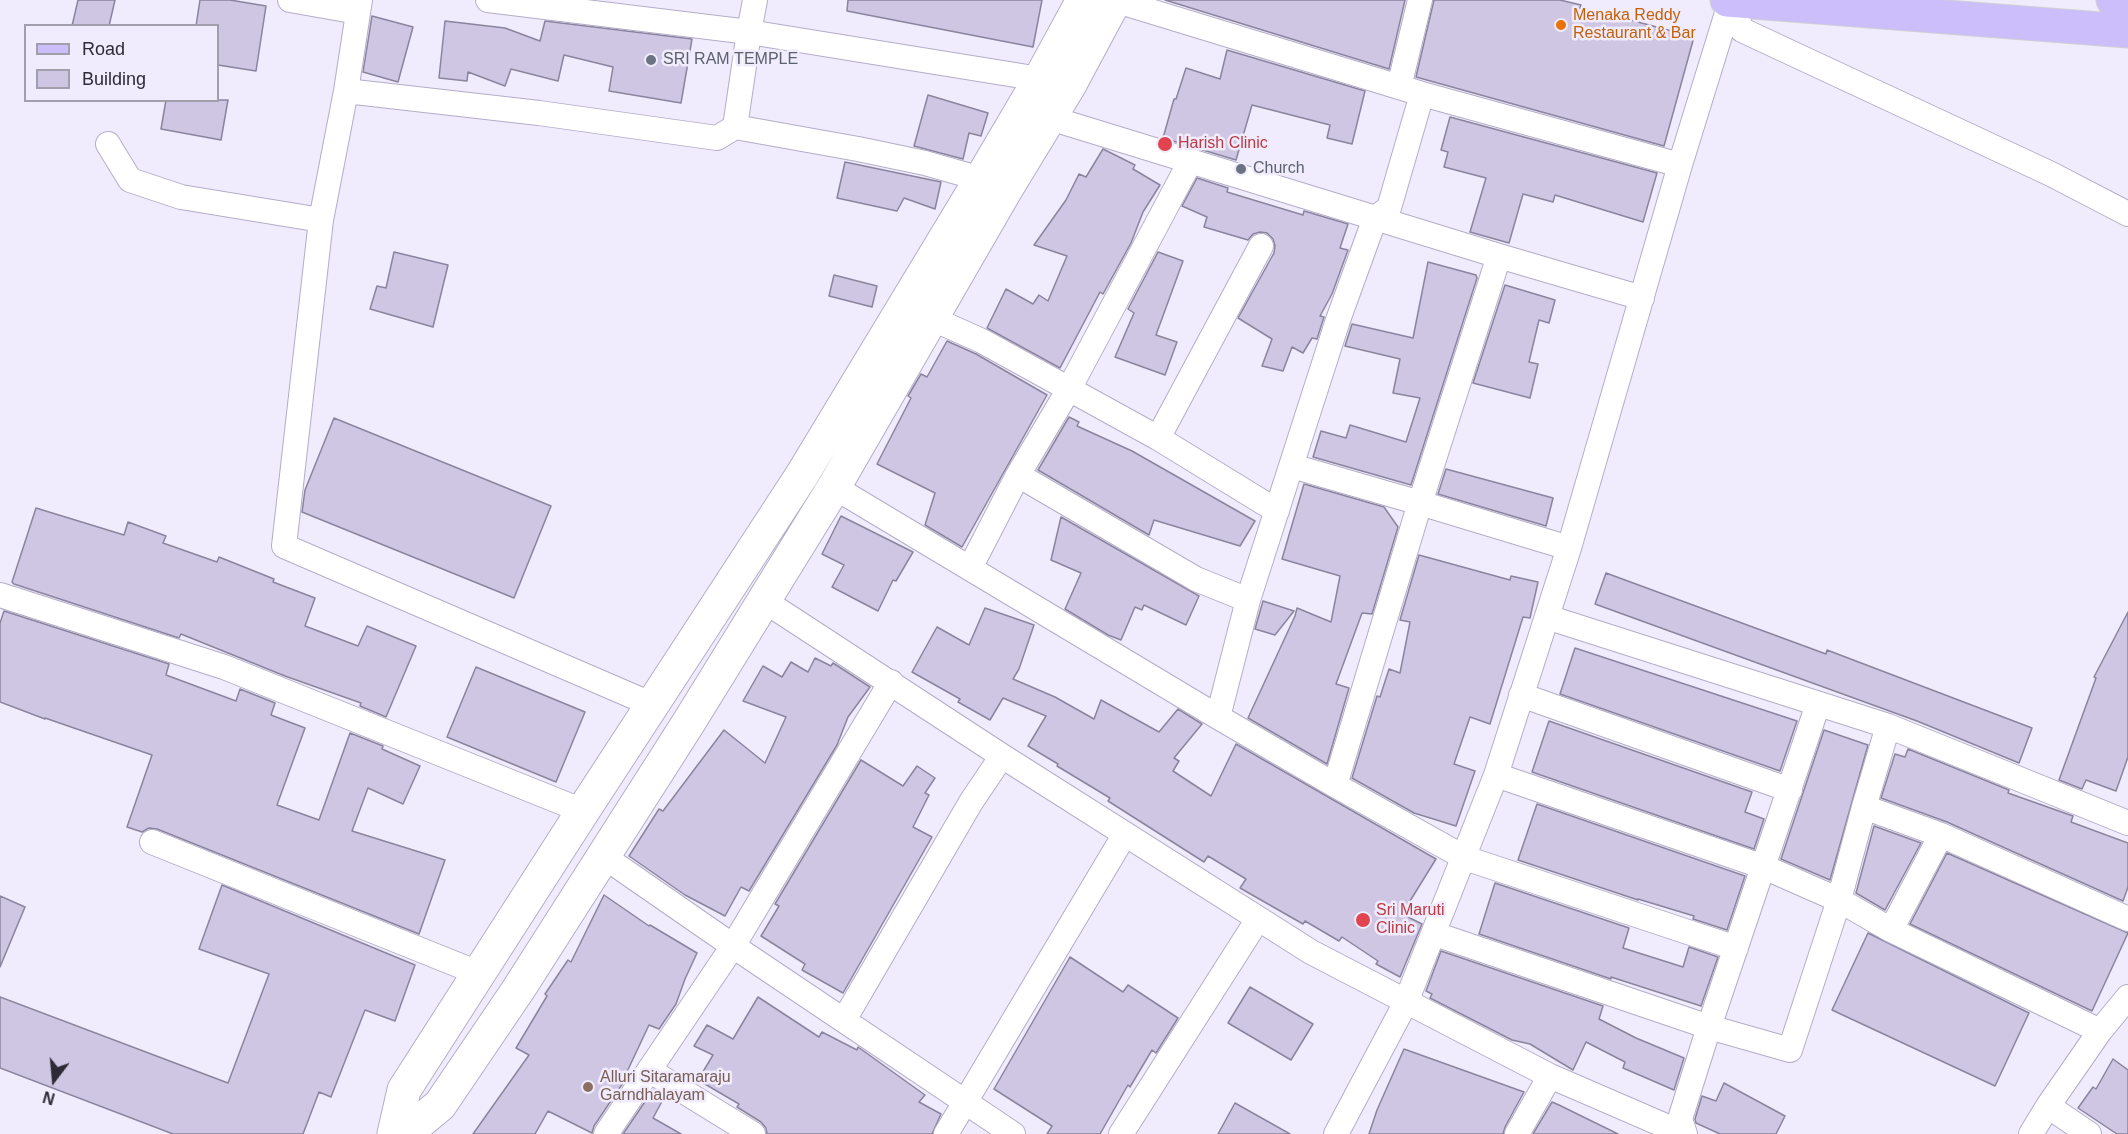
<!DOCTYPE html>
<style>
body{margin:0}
#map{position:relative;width:2128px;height:1134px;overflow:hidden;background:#f0ecfd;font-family:Arial,sans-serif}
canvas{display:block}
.legend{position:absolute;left:24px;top:24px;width:195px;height:78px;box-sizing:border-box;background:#f0ecfd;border:2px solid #a29fad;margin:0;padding:8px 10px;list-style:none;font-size:18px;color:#2e2b36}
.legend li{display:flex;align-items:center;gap:12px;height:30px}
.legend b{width:30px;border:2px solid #a29fad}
.north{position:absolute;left:24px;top:1050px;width:60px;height:60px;-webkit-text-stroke:4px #f0ecfd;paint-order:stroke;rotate:196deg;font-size:16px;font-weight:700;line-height:24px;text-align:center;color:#2e2b36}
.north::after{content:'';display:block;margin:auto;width:21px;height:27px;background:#2e2b36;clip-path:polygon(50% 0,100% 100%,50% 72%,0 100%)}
</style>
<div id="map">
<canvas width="2128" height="1134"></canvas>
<ul class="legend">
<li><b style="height:8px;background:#cbbefa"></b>Road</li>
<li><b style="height:16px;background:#cec6e3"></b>Building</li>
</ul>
<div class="north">N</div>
</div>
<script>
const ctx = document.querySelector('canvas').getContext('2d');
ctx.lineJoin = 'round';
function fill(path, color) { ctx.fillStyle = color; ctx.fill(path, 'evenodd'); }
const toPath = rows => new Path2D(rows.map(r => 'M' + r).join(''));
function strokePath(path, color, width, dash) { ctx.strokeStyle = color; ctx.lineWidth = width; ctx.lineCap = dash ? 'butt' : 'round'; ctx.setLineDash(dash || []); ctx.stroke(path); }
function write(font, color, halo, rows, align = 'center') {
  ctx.font = font + ' Arial,sans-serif'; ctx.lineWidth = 5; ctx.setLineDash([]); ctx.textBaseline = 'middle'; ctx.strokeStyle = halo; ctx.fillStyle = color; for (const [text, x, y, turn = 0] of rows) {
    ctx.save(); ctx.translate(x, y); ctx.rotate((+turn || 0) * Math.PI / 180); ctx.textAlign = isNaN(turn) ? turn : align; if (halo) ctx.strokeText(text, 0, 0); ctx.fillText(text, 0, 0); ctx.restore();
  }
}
const building = toPath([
 [78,0,115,0,109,26,72,26,78,0],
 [200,0,230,0,266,6,256,71,218,65,218,26,196,26,200,0],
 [848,0,1042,0,1033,47,847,11,848,0],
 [1165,0,1405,0,1389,69,1165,0],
 [1434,0,1560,0,1581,5,1580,8,1622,20,1623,18,1694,37,1664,146,1416,77,1434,0],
 [372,16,413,27,398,82,363,72,372,16],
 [445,21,505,28,540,41,545,21,692,39,681,103,609,91,613,67,564,55,558,81,511,69,505,86,468,72,467,81,439,78,445,21],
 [1227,50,1365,91,1352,144,1327,138,1330,125,1252,105,1236,160,1163,138,1174,99,1176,99,1186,68,1220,79,1227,50],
 [928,95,988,113,981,136,969,133,963,159,914,146,928,95],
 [166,100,228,100,221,140,161,129,166,100],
 [1450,117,1657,173,1643,222,1555,195,1553,202,1523,194,1509,243,1470,232,1486,178,1444,167,1448,152,1441,150,1450,117],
 [1103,149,1135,165,1133,169,1160,185,1143,212,1131,243,1103,294,1100,292,1060,368,987,328,1006,289,1033,304,1039,295,1048,301,1067,256,1034,245,1066,200,1079,174,1086,177,1103,149],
 [845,162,941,182,935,209,904,198,897,211,837,198,845,162],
 [1197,178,1228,188,1227,192,1303,215,1304,211,1348,224,1340,248,1348,250,1332,294,1320,316,1324,317,1317,339,1312,338,1303,353,1292,347,1283,371,1262,366,1272,339,1238,318,1274,253,1275,246,1273,239,1267,233,1260,232,1253,234,1248,240,1204,227,1207,217,1182,206,1197,178],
 [394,252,448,265,433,327,370,309,377,286,386,288,394,252],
 [1158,252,1183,261,1156,335,1177,342,1165,375,1115,357,1134,313,1128,309,1158,252],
 [1428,262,1476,275,1477,278,1411,485,1313,457,1321,431,1346,438,1350,425,1406,442,1420,398,1393,393,1400,359,1345,346,1352,324,1413,338,1428,262],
 [834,275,877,286,872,307,829,296,834,275],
 [1505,285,1555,300,1549,323,1539,320,1529,362,1538,364,1530,398,1473,383,1505,285],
 [947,341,976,354,1047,395,962,547,925,525,935,493,877,464,911,398,908,396,921,374,927,377,947,341],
 [1069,417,1079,422,1077,426,1132,451,1255,521,1240,546,1154,520,1149,535,1038,470,1069,417],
 [334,418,551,506,514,598,302,512,305,490,334,418],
 [1446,469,1553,498,1546,526,1438,494,1446,469],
 [1304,484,1384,507,1398,527,1372,614,1362,613,1336,684,1349,688,1327,764,1248,718,1295,616,1297,608,1331,622,1340,576,1282,559,1304,484],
 [36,508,124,535,128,522,166,536,163,543,217,562,219,557,274,579,273,582,315,598,305,626,358,646,367,626,416,646,386,717,360,706,361,703,285,676,181,634,179,638,14,584,12,582,36,508],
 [841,516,913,552,896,581,893,580,878,611,832,587,844,565,822,554,841,516],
 [1061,517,1199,596,1186,625,1144,605,1142,610,1135,607,1121,640,1108,635,1065,609,1081,573,1051,560,1061,517],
 [1419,555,1510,580,1511,576,1538,582,1530,618,1523,617,1490,724,1470,717,1454,764,1475,771,1456,826,1414,813,1352,778,1377,696,1380,697,1389,669,1400,673,1410,622,1400,620,1419,555],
 [1606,573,1826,654,1827,650,2032,728,2019,763,1917,721,1595,604,1606,573],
 [1263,601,1294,611,1275,635,1255,629,1263,601],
 [985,608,1034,625,1019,669,1013,679,1055,697,1094,719,1101,700,1159,732,1178,709,1202,724,1174,758,1179,761,1173,771,1211,796,1236,744,1436,859,1402,914,1422,924,1400,977,1376,964,1378,961,1342,937,1339,941,1305,921,1303,924,1240,888,1246,879,1208,856,1204,862,1108,801,1110,798,1057,766,1058,764,1028,746,1046,716,1003,698,990,720,958,702,960,699,912,672,937,627,969,645,985,608],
 [4,611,169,664,166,675,236,701,240,689,275,703,271,715,305,728,277,805,319,820,350,733,383,746,382,749,420,766,403,804,368,788,352,831,445,860,419,934,157,829,149,828,142,832,127,827,152,755,45,718,45,719,0,702,0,623,4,611],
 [2128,612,2128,757,2116,791,2086,780,2082,789,2059,780,2096,678,2094,677,2128,612],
 [1575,648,1797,721,1780,771,1560,694,1575,648],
 [815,658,831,666,833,663,870,687,848,717,837,745,749,891,741,887,725,916,685,895,629,856,659,809,663,811,724,730,765,763,786,717,743,701,763,666,782,677,791,662,808,672,815,658],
 [476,667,585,712,556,782,447,737,476,667],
 [1549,721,1752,792,1745,812,1764,819,1754,849,1532,772,1549,721],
 [1824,730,1868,745,1830,880,1781,859,1824,730],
 [1908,749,2009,790,2008,793,2073,816,2071,822,2128,843,2128,887,2123,901,1947,822,1881,798,1895,754,1905,757,1908,749],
 [861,760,903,786,917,766,935,778,925,793,929,795,913,827,932,837,843,993,802,970,805,964,761,936,779,906,775,904,861,760],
 [1537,804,1745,876,1727,930,1693,919,1694,916,1638,899,1638,900,1518,860,1537,804],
 [1874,826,1921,843,1885,910,1856,893,1874,826],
 [1947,853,2128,933,2092,1011,1910,924,1947,853],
 [1495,883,1629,928,1623,948,1683,967,1689,947,1718,957,1701,1006,1611,977,1611,979,1479,934,1495,883],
 [222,885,415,965,395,1021,365,1010,331,1097,319,1092,303,1134,173,1134,0,1068,0,997,228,1083,269,974,199,949,222,885],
 [604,895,649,926,650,925,697,953,685,979,676,1004,659,1029,649,1025,625,1076,627,1077,594,1126,592,1133,548,1111,535,1134,473,1134,529,1055,516,1048,547,996,545,994,568,960,571,962,604,895],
 [0,896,25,907,0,967,0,896],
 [1868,933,2029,1013,1995,1086,1832,1010,1868,933],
 [1441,951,1603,1006,1599,1019,1636,1038,1684,1058,1674,1090,1623,1068,1625,1062,1586,1042,1573,1070,1530,1044,1512,1040,1430,998,1432,994,1426,991,1441,951],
 [1070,957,1123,992,1128,985,1178,1018,1156,1053,1152,1050,1130,1087,1128,1085,1100,1134,1047,1134,1052,1126,994,1089,1070,957],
 [1250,987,1313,1024,1291,1060,1228,1023,1250,987],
 [758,997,819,1037,822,1032,857,1050,858,1047,925,1095,919,1102,941,1114,932,1134,767,1134,766,1128,761,1122,737,1107,739,1104,698,1080,713,1055,694,1046,707,1025,733,1039,758,997],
 [1404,1049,1524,1092,1505,1127,1503,1134,1369,1134,1377,1110,1404,1049],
 [2113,1059,2128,1070,2128,1134,2117,1134,2078,1108,2093,1087,2096,1089,2113,1059],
 [1724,1083,1785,1116,1776,1134,1720,1134,1696,1123,1695,1119,1702,1096,1716,1101,1724,1083],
 [653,1090,665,1096,653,1118,681,1134,623,1134,653,1090],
 [1552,1102,1559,1105,1618,1134,1533,1134,1552,1102],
 [1235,1103,1290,1134,1218,1134,1235,1103]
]);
fill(building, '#cec6e3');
strokePath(building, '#8b849e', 1.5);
const street = toPath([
 [290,0,358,12],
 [360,0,346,91,321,220,284,546,653,705],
 [488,0,749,32,735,127],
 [755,0,749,32,1040,79],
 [1114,0,1422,94,1680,165],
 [1730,1,1742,30,2051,174,2128,214],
 [1399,87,1420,0],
 [346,91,539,113,717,138,735,127,858,149,925,163,981,179],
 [1050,118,1499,256,1642,298],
 [108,144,130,180,181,197,321,220],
 [933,319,982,341,1158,438,1277,511],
 [1158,438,1261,246],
 [1292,466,1420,503,1569,548],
 [1018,475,1196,579,1248,600],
 [834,487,1218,717,1335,785,1465,858,1736,948],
 [970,568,1018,475,1069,389,1191,160],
 [0,595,224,667,583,811],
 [763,600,1002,756,1311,952,1550,1076,1684,1134],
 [1547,617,1888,726,2128,823],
 [1521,695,1790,790],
 [1218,717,1248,600,1338,320,1375,218,1389,208,1422,94],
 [1496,775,1764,867,1839,900,1891,930,2100,1031],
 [1335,785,1420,503,1499,256],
 [1864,807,1941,835,2128,919],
 [152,842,478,973],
 [603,856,733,946,1013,1134],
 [1891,930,1941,835],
 [1435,934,1709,1027,1790,1050,1839,900,1864,807,1888,726],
 [844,1020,971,802,1002,756],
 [649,1070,753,1134],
 [2048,1106,2089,1134],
 [606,1134,733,946,891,682],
 [946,1134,1125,834],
 [1121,1134,1258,919],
 [1336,1134,1406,1002,1496,775,1569,548,1680,165,1731,0],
 [1517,1134,1550,1076],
 [1685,1134,1680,1119,1709,1027,1818,704],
 [2031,1134,2048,1106,2100,1031,2128,997]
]);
const secondary = toPath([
 [394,1134,404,1090,583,811,802,475,981,179,1040,79,1083,0],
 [405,1134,440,1105,518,990,689,722,834,487,1005,191,1069,86,1115,0]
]);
const primary = toPath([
 [1727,0,2128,31],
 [2113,0,2128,1]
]);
strokePath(street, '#b4adc8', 26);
strokePath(secondary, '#b4adc8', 35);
strokePath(primary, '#d1d0d3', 35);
strokePath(street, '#fff', 24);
strokePath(secondary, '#fff', 33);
strokePath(primary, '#cbbefa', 33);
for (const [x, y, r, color] of [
 [1561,25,6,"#e8710a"],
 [651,60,6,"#6b7280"],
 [1165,144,8,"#e0444e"],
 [1241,169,6,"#6b7280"],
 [1363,920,8,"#e0444e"],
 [588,1087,6,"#8d6e63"]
]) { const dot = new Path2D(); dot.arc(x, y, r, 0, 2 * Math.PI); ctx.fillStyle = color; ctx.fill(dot); strokePath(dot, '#f0ecfd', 2); }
write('16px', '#c56008', '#f0ecfd', [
 ["Menaka Reddy",1573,16],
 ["Restaurant & Bar",1573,34]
], 'left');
write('16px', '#5b616d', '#f0ecfd', [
 ["SRI RAM TEMPLE",663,60],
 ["Church",1253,169]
], 'left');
write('16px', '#be3a42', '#f0ecfd', [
 ["Harish Clinic",1178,144],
 ["Sri Maruti",1376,911],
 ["Clinic",1376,929]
], 'left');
write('16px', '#785e54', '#f0ecfd', [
 ["Alluri Sitaramaraju",600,1078],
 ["Garndhalayam",600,1096]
], 'left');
</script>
